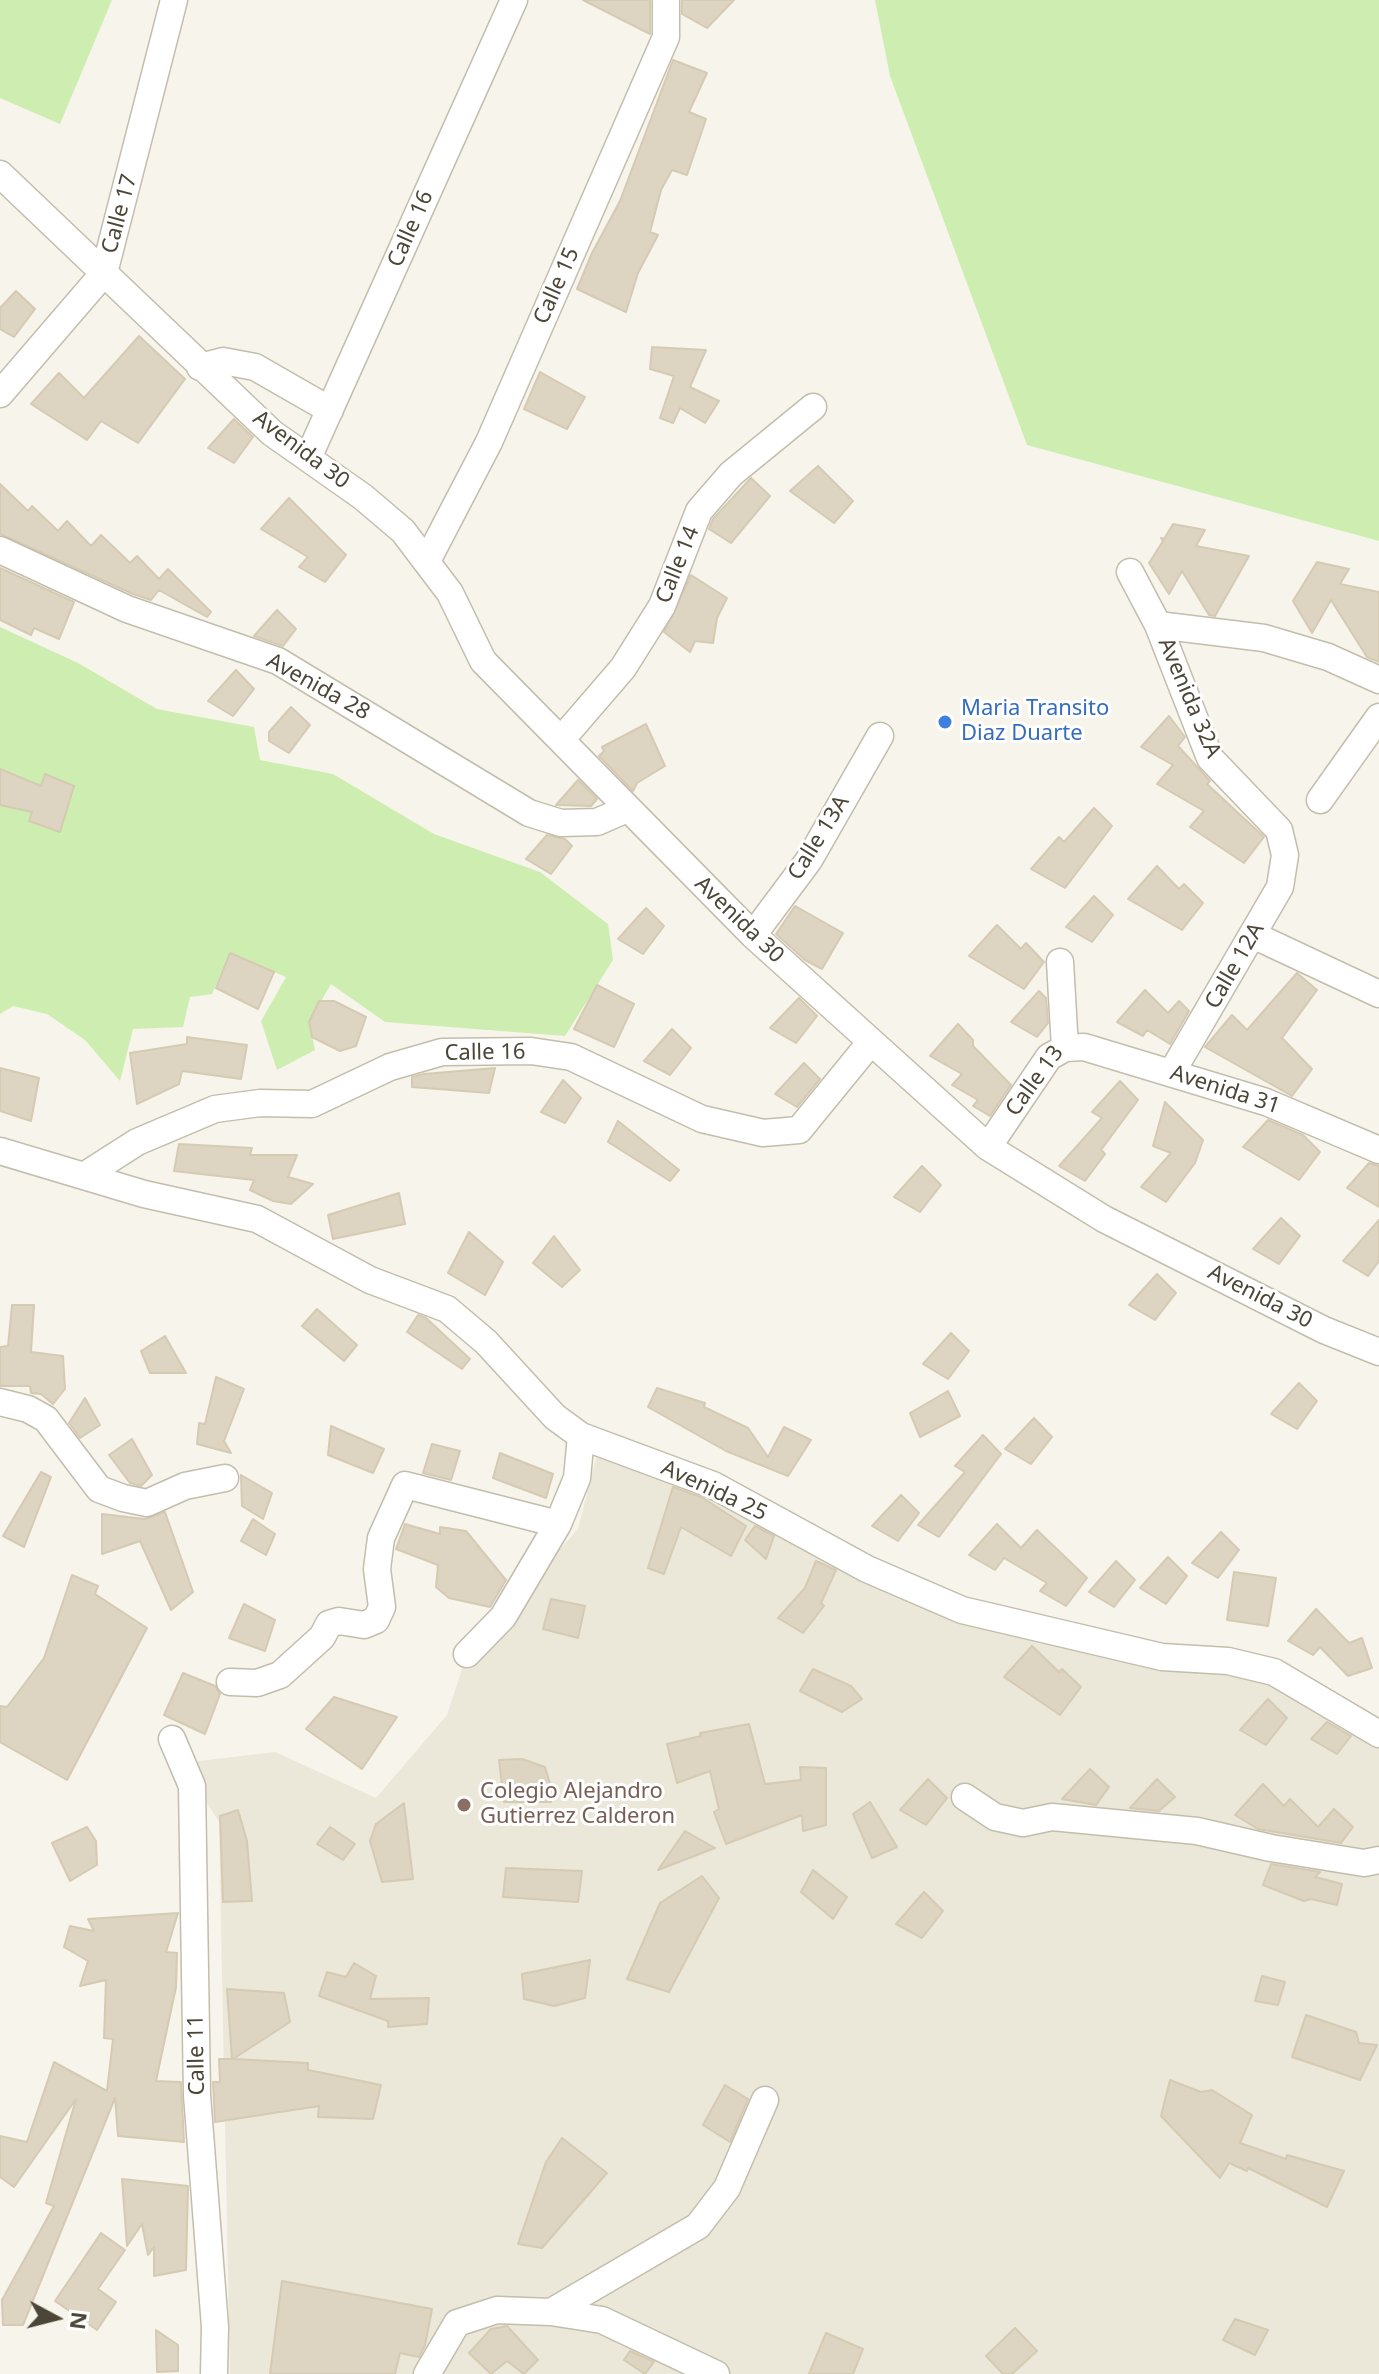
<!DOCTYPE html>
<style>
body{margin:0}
#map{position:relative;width:1379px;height:2374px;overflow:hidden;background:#f7f4eb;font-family:"Noto Sans",sans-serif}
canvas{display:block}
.north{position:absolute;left:16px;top:2278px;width:80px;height:80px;-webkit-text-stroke:6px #fff;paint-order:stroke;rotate:97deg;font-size:22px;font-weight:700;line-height:32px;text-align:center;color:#4c4638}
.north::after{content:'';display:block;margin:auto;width:28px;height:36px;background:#4c4638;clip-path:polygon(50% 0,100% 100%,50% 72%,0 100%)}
</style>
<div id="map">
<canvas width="1379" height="2374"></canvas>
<div class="north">N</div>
</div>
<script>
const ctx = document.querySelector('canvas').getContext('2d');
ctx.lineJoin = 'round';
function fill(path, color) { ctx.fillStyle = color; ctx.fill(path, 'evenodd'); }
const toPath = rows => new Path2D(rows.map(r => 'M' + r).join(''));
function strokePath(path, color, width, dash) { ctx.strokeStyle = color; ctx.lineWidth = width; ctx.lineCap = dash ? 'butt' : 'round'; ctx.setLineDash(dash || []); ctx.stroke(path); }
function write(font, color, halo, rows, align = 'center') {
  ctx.font = font + ' "Noto Sans",sans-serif'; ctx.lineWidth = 6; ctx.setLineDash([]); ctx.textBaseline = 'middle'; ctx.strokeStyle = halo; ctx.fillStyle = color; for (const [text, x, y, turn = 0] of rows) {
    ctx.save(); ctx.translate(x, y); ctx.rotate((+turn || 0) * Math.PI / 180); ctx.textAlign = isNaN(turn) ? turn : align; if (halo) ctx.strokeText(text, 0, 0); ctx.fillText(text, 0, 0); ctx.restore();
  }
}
fill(toPath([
 [600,1443,923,1593,1097,1642,1268,1665,1379,1720,1379,2374,230,2374,219,1822,182,1763,275,1752,376,1798,447,1715,467,1654,578,1529]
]), '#ebe7d9');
fill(toPath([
 [0,0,112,0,60,124,0,98],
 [875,0,1379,0,1379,541,1027,445,890,76],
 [0,627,78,663,157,709,254,727,260,760,333,774,434,834,540,872,608,924,613,960,565,1036,385,1022,331,984,309,1022,315,1050,277,1070,261,1021,286,977,230,953,212,994,190,997,183,1027,133,1029,120,1081,85,1040,47,1014,13,1006,0,1014]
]), '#ceeeb1');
const building = toPath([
 [583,0,650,0,650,34,583,0],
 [682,0,734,0,707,28,682,14,682,0],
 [673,60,707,73,689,112,706,119,687,175,672,170,661,190,650,232,658,235,638,273,626,312,577,289,592,253,620,201,673,60],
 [16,291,35,309,14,337,0,329,0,308,16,291],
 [139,336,185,379,138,443,101,421,87,440,31,404,59,373,84,398,139,336],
 [652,347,706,350,690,387,719,401,705,423,680,408,673,423,660,418,674,376,650,369,652,347],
 [540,372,585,397,567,429,524,409,540,372],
 [234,419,253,437,234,463,208,448,234,419],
 [818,466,853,501,834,523,790,491,818,466],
 [751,478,770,496,731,543,709,529,713,519,751,478],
 [0,484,28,511,32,506,58,531,67,521,91,546,101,535,130,563,137,556,159,579,168,569,211,612,207,617,159,590,151,600,133,594,0,534,0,484],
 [289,498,346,555,325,582,299,567,308,557,261,529,289,498],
 [1173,524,1205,530,1196,546,1249,556,1215,616,1209,615,1182,571,1169,594,1149,563,1163,541,1161,538,1164,539,1173,524],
 [1317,562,1349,569,1340,584,1379,592,1379,662,1367,657,1331,600,1312,633,1293,601,1317,562],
 [0,568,74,602,59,639,34,628,31,635,0,620,0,568],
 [691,575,727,598,717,618,713,643,695,641,690,652,664,632,691,575],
 [277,610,296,629,283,646,254,636,277,610],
 [236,670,254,689,233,716,208,701,236,670],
 [291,707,310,725,289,753,269,741,269,732,291,707],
 [1169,716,1185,737,1178,746,1210,781,1207,784,1264,837,1244,863,1190,827,1204,811,1157,784,1173,765,1141,747,1169,716],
 [646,724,665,766,637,783,633,791,599,756,604,751,602,747,646,724],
 [0,769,41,786,45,774,74,786,60,832,29,821,32,812,0,805,0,769],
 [578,780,597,799,591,806,556,805,578,780],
 [1094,808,1112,826,1065,888,1031,869,1059,837,1064,842,1094,808],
 [547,835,565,839,572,846,551,874,526,859,547,835],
 [1157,866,1179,889,1184,884,1203,903,1182,930,1128,899,1157,866],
 [1094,896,1113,915,1092,942,1066,927,1094,896],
 [795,906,843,933,822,969,805,960,776,934,795,906],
 [646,908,664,926,643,954,618,939,646,908],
 [997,925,1021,949,1026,943,1044,962,1024,989,969,956,997,925],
 [230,953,274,972,258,1009,216,988,230,953],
 [1297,973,1317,990,1282,1038,1312,1069,1292,1096,1205,1047,1232,1015,1247,1030,1297,973],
 [597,985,634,1004,614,1047,574,1029,597,985],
 [1145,990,1168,1013,1179,1001,1189,1011,1170,1044,1147,1030,1143,1036,1117,1022,1145,990],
 [1039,991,1046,998,1048,1023,1037,1037,1011,1022,1039,991],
 [799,998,817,1016,796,1043,770,1028,799,998],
 [319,1001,334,1001,366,1017,356,1046,340,1051,312,1037,309,1022,319,1001],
 [958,1024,973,1040,973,1046,1011,1085,990,1116,973,1106,978,1100,952,1085,962,1074,930,1056,958,1024],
 [672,1029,691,1048,670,1075,644,1061,672,1029],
 [187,1037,247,1045,241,1079,182,1071,179,1084,137,1104,130,1053,187,1044,187,1037],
 [804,1063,820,1079,797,1107,775,1094,804,1063],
 [0,1068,39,1078,31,1121,0,1111,0,1068],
 [495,1068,489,1093,412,1087,412,1077,424,1074,495,1068],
 [563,1080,581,1098,565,1123,541,1112,563,1080],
 [1120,1081,1138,1100,1101,1150,1105,1154,1085,1181,1059,1166,1102,1118,1092,1112,1120,1081],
 [1165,1102,1203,1140,1195,1163,1166,1202,1141,1187,1171,1153,1153,1146,1165,1102],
 [1268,1120,1303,1135,1320,1152,1299,1180,1243,1147,1268,1120],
 [618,1121,679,1170,670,1181,608,1142,618,1121],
 [179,1144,252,1148,250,1155,297,1155,288,1177,313,1184,291,1204,273,1201,250,1190,254,1180,174,1171,179,1144],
 [1369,1163,1379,1166,1379,1207,1347,1188,1369,1163],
 [922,1166,941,1185,920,1212,894,1197,922,1166],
 [399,1193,405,1224,333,1239,328,1215,399,1193],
 [1281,1218,1300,1236,1279,1264,1253,1249,1281,1218],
 [1379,1220,1379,1261,1368,1276,1343,1261,1379,1220],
 [469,1232,503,1262,485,1295,448,1273,469,1232],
 [554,1236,580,1270,562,1287,533,1263,554,1236],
 [1157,1274,1176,1293,1155,1320,1129,1305,1157,1274],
 [12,1305,34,1305,31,1352,63,1356,65,1389,53,1404,41,1394,31,1393,30,1386,0,1386,0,1347,8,1346,12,1305],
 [317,1309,357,1345,344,1361,302,1326,317,1309],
 [418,1315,426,1318,470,1359,462,1369,407,1332,418,1315],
 [951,1333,969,1351,948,1379,923,1364,951,1333],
 [165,1336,186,1373,150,1373,141,1351,165,1336],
 [216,1377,244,1389,224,1441,231,1453,197,1444,199,1423,205,1424,216,1377],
 [1299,1383,1317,1401,1297,1429,1271,1414,1299,1383],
 [657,1388,705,1403,704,1407,748,1428,768,1457,784,1427,811,1440,788,1476,726,1451,648,1407,657,1388],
 [948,1391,960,1416,920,1437,910,1413,948,1391],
 [85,1398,100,1425,80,1438,69,1423,85,1398],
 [1034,1418,1052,1437,1031,1464,1005,1449,1034,1418],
 [331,1426,384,1449,373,1473,328,1455,331,1426],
 [983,1435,1001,1454,939,1537,918,1525,965,1472,955,1466,983,1435],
 [132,1439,152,1475,141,1486,130,1483,109,1455,132,1439],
 [432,1444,460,1451,451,1480,423,1473,432,1444],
 [500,1453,553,1474,546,1498,493,1478,500,1453],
 [41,1472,51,1477,24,1547,3,1536,41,1472],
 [241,1475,272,1493,263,1519,242,1506,241,1475],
 [673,1487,703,1498,746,1526,731,1556,681,1527,664,1574,648,1568,673,1487],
 [901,1495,919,1513,898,1541,872,1526,901,1495],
 [165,1512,193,1592,171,1610,140,1541,102,1554,102,1514,145,1519,165,1512],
 [253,1519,275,1534,266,1555,241,1541,253,1519],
 [405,1524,440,1534,440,1527,466,1531,506,1580,490,1607,449,1598,436,1587,438,1565,396,1549,405,1524],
 [997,1524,1021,1548,1037,1530,1087,1578,1066,1606,1040,1591,1047,1583,1004,1558,995,1570,969,1555,997,1524],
 [755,1526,774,1536,766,1559,745,1540,755,1526],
 [1221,1532,1239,1550,1218,1578,1192,1563,1221,1532],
 [1168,1557,1187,1576,1166,1604,1140,1588,1168,1557],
 [816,1561,836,1570,821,1603,824,1606,803,1633,778,1618,805,1588,816,1561],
 [1116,1561,1135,1580,1114,1607,1089,1592,1116,1561],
 [1234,1572,1276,1578,1268,1626,1227,1620,1234,1572],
 [72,1575,98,1586,95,1594,147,1628,67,1780,0,1742,0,1706,7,1707,44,1658,72,1575],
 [551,1599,585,1606,578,1638,543,1629,551,1599],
 [244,1604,275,1620,265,1651,229,1638,244,1604],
 [1316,1609,1349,1643,1362,1638,1372,1668,1348,1676,1320,1647,1313,1655,1288,1641,1316,1609],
 [1032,1646,1059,1672,1062,1669,1081,1687,1060,1715,1004,1677,1032,1646],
 [813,1669,851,1686,862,1699,842,1712,800,1691,813,1669],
 [183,1673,215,1686,220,1694,205,1734,164,1715,183,1673],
 [334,1697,397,1717,362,1769,306,1729,334,1697],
 [1268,1699,1287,1718,1266,1745,1240,1730,1268,1699],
 [1327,1722,1351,1736,1337,1754,1311,1739,1327,1722],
 [749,1724,765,1784,801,1780,800,1767,826,1768,826,1825,803,1831,802,1815,726,1844,714,1812,719,1809,710,1771,677,1783,667,1744,701,1736,700,1733,749,1724],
 [522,1759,545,1767,551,1787,551,1802,504,1802,499,1760,522,1759],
 [1090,1769,1109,1787,1096,1805,1062,1799,1090,1769],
 [928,1779,947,1798,926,1825,900,1810,928,1779],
 [1157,1779,1175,1797,1159,1811,1130,1808,1157,1779],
 [1263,1784,1284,1806,1290,1799,1318,1827,1334,1809,1353,1827,1341,1843,1258,1829,1235,1815,1263,1784],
 [870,1802,897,1847,872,1858,853,1814,870,1802],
 [404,1803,413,1879,382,1882,370,1841,376,1824,404,1803],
 [238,1810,247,1841,252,1901,223,1902,220,1816,238,1810],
 [87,1827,96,1841,97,1865,70,1881,52,1843,87,1827],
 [330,1827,355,1844,343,1860,317,1844,330,1827],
 [685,1831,715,1848,658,1870,685,1831],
 [1271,1864,1320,1872,1315,1877,1342,1884,1337,1905,1311,1899,1304,1901,1263,1885,1271,1864],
 [506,1868,582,1871,578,1902,503,1897,506,1868],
 [813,1870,847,1897,833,1919,801,1892,813,1870],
 [702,1876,719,1898,669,1992,627,1979,660,1903,702,1876],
 [924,1892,943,1911,922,1938,896,1924,924,1892],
 [178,1913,166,1952,177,1953,176,1987,156,2081,181,2082,184,2142,118,2136,115,2098,23,2325,3,2325,2,2300,54,2206,46,2203,76,2099,14,2187,0,2177,0,2136,27,2142,54,2062,107,2091,113,2039,104,2038,106,1980,80,1986,88,1961,64,1947,70,1926,94,1931,88,1919,178,1913],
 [590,1960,585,1998,554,2006,524,1999,522,1974,590,1960],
 [354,1963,376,1976,370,1999,429,1998,427,2024,388,2027,388,2021,319,1996,327,1972,346,1977,354,1963],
 [1262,1976,1285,1982,1278,2005,1255,2001,1262,1976],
 [227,1989,284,1993,290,2022,233,2059,308,2063,308,2070,381,2085,373,2119,318,2117,319,2106,215,2122,213,2082,220,2082,219,2059,232,2059,227,1989],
 [1306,2015,1356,2032,1359,2043,1377,2045,1360,2080,1292,2057,1306,2015],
 [1170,2080,1201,2092,1212,2090,1252,2115,1240,2143,1286,2159,1287,2155,1344,2171,1327,2207,1248,2168,1247,2171,1229,2163,1220,2178,1161,2116,1170,2080],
 [725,2085,748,2099,730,2142,703,2125,725,2085],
 [562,2138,607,2173,542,2248,518,2244,546,2162,562,2138],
 [122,2179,188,2186,186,2270,154,2276,154,2247,148,2255,142,2224,127,2246,122,2179],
 [101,2233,125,2250,98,2289,116,2302,97,2330,55,2301,101,2233],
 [282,2281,432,2309,425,2345,419,2357,400,2353,395,2374,270,2374,282,2281],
 [1235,2319,1268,2330,1255,2355,1223,2340,1235,2319],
 [507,2326,538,2360,524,2374,507,2361,491,2374,469,2353,491,2329,507,2326],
 [1015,2328,1037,2351,1012,2374,1003,2374,986,2356,1015,2328],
 [156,2330,178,2345,178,2371,157,2372,156,2330],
 [826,2333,863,2349,853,2374,809,2374,826,2333],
 [630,2351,654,2362,645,2374,624,2360,630,2351]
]);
fill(building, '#ddd4c2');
strokePath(building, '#d5cab2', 2);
const minor = toPath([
 [0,174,272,433,363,497,403,531,450,593,483,661,753,935,988,1147,1104,1219,1324,1330,1379,1352],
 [200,367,223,361,255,367,330,410],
 [0,394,104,273,174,0],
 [308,458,514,0],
 [0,550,127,609,278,661,529,813,561,823,597,822,627,809],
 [427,561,489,442,666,37,666,0],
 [1130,572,1158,625,1210,758,1279,830,1285,855,1280,887,1172,1072],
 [1158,625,1264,638,1328,657,1379,680],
 [561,740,623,668,662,606,699,511,731,474,813,407],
 [1320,800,1379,717],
 [753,935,809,860,880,736],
 [1253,935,1379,994],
 [1065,1048,1084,1047,1266,1102,1379,1150],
 [988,1147,1049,1057,1065,1048,1060,962],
 [0,1151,144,1194,257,1219,370,1280,447,1309,486,1342,555,1417,581,1436,713,1485,867,1569,962,1610,1162,1657,1228,1661,1274,1672,1379,1734],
 [87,1174,137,1142,215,1109,260,1103,312,1104,390,1067,442,1052,531,1051,571,1057,702,1119,763,1133,799,1130,870,1043],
 [0,1402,28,1409,46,1419,99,1489,123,1498,147,1503,185,1486,225,1478],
 [467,1654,503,1617,558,1524,577,1478,581,1436],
 [230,1682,257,1683,280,1675,322,1637,329,1624,339,1621,364,1625,376,1620,382,1607,377,1569,381,1538,405,1485,558,1524],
 [172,1739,192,1786,197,2095,215,2327,214,2374],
 [965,1797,995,1817,1023,1823,1052,1817,1197,1831,1271,1848,1364,1863,1379,1860],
 [551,2312,698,2226,727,2188,765,2100],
 [427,2374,457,2323,497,2310,551,2312,602,2320,716,2374]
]);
strokePath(minor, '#c3bdac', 29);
strokePath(minor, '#fff', 26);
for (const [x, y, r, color] of [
 [945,722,8,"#3f7fe0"],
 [464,1805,8,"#8d6e63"]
]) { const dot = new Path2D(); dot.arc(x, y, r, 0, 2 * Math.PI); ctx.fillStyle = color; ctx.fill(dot); strokePath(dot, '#fff', 3); }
write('22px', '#4c4638', '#fff', [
 ["Calle 17",120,214,-75],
 ["Calle 16",411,229,-66],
 ["Calle 15",557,286,-66],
 ["Avenida 30",301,450,37],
 ["Calle 14",678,565,-68],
 ["Avenida 28",318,687,29],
 ["Avenida 32A",1189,698,67],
 ["Calle 13A",819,838,-58],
 ["Avenida 30",739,920,44],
 ["Calle 12A",1235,966,-60],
 ["Calle 16",485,1053,-1],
 ["Calle 13",1035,1081,-54],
 ["Avenida 31",1225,1090,18],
 ["Avenida 30",1260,1297,27],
 ["Avenida 25",714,1491,25],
 ["Calle 11",197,2055,-91]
]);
write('22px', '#366cbe', '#fff', [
 ["Maria Transito",961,709],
 ["Diaz Duarte",961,734]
], 'left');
write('22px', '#785e54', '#fff', [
 ["Colegio Alejandro",480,1792],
 ["Gutierrez Calderon",480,1817]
], 'left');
</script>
